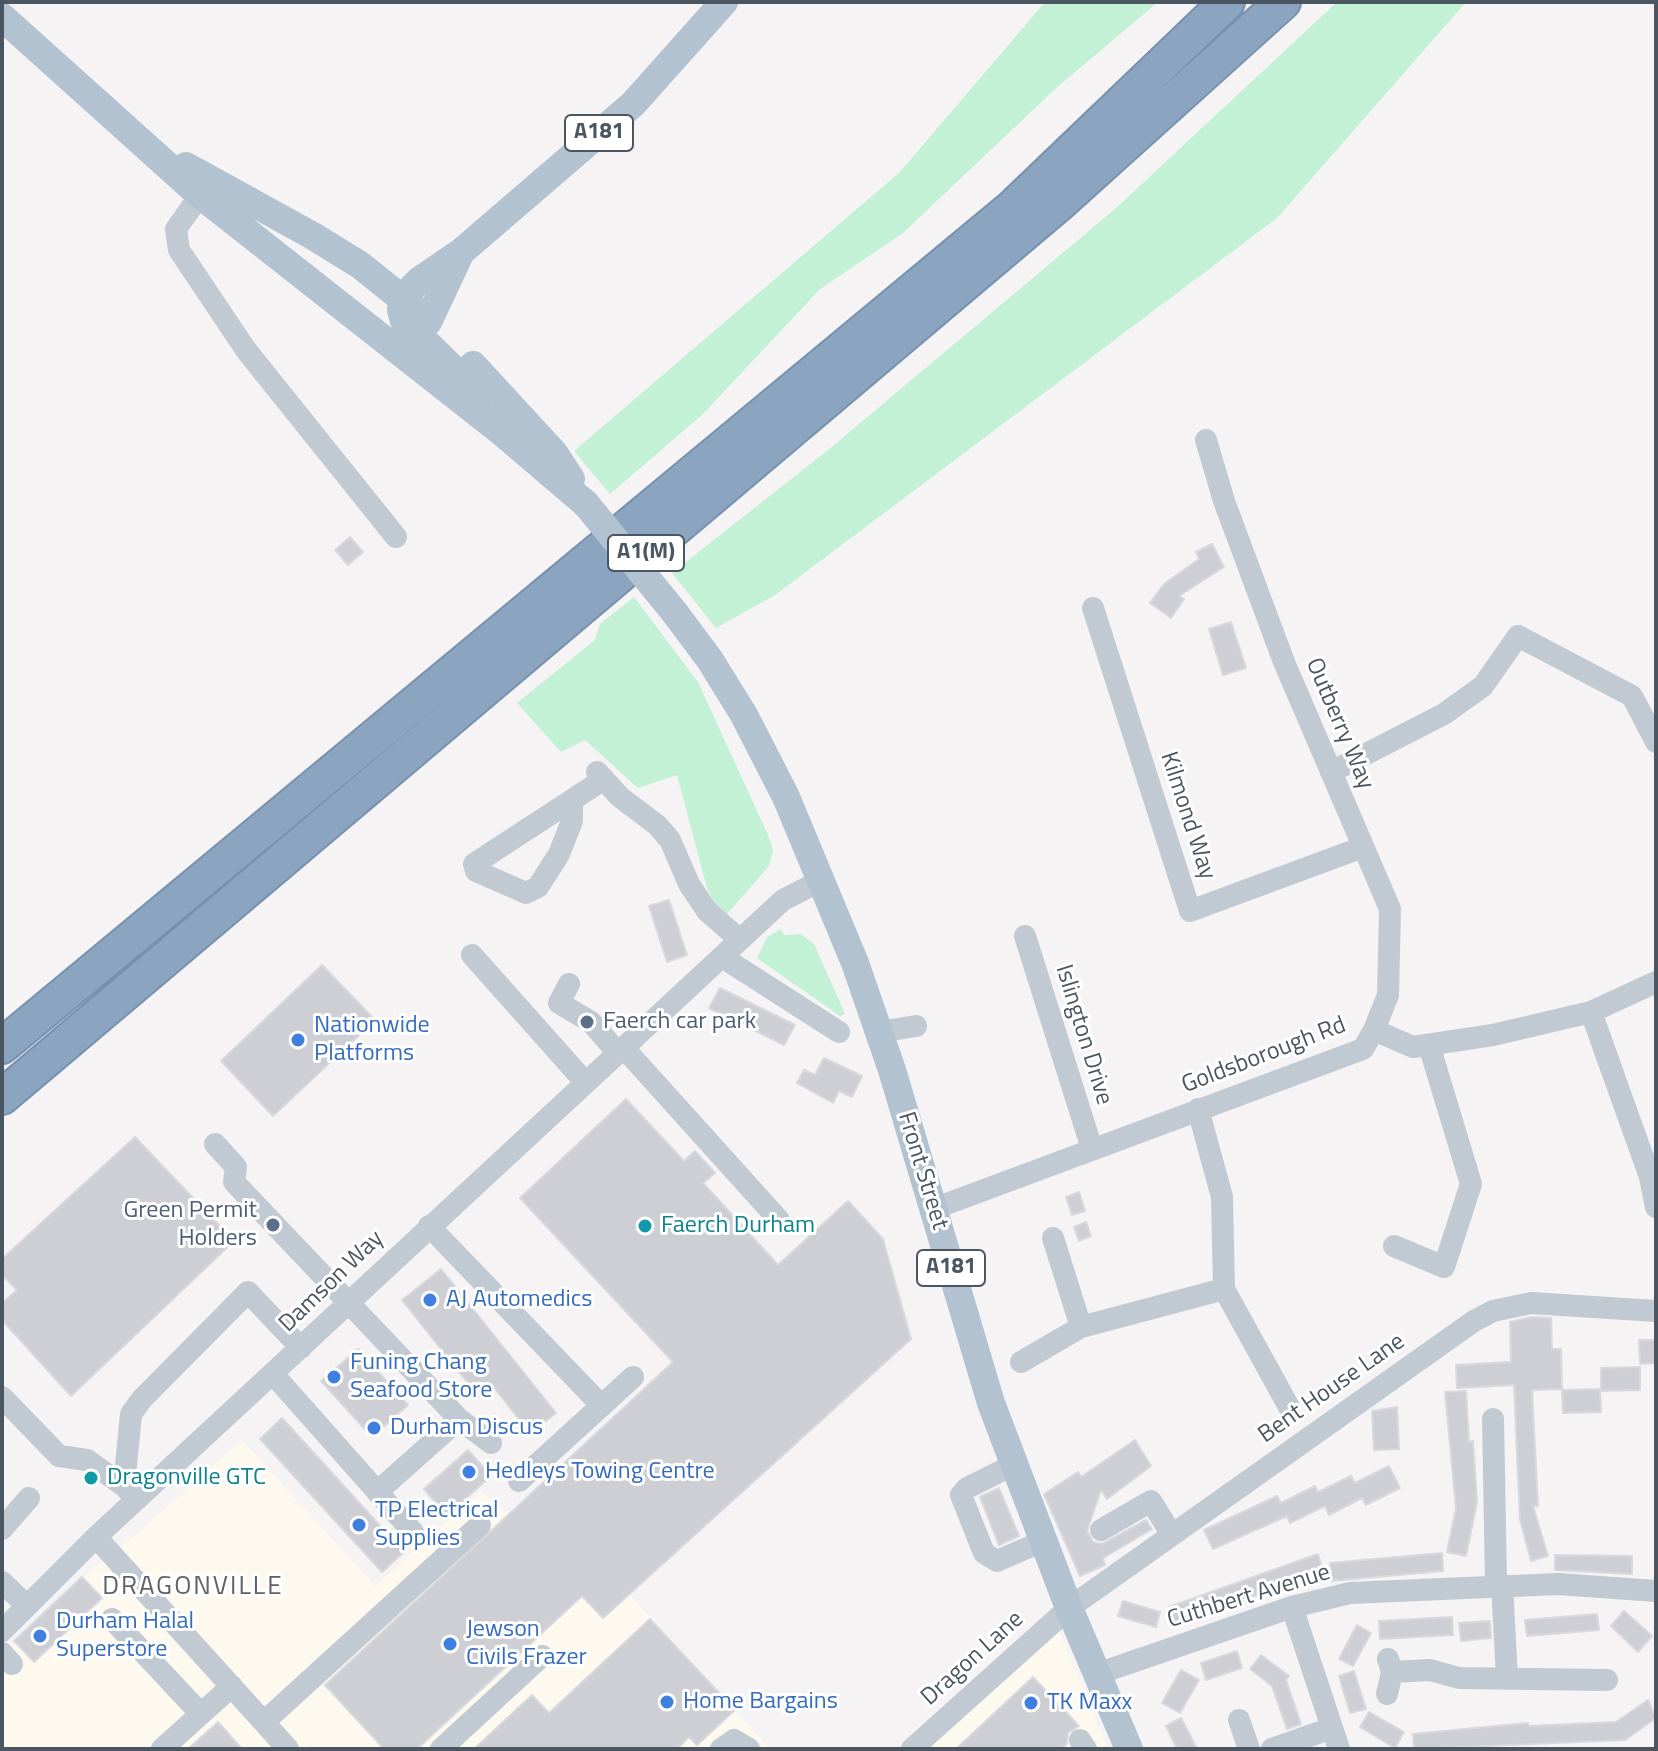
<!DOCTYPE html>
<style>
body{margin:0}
#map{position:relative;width:1658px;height:1751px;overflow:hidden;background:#f5f3f3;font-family:"Titillium Web",sans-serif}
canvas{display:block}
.frame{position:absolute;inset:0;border:4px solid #4a5661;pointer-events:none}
</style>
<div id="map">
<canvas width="1658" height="1751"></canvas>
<div class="frame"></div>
</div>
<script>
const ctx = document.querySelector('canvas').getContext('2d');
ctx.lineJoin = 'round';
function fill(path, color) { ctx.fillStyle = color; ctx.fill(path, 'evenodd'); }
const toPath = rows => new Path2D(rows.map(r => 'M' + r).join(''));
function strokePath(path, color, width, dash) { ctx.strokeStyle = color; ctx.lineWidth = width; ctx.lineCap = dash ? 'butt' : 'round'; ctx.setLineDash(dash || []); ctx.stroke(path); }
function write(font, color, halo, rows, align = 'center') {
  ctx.font = font + ' "Titillium Web",sans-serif'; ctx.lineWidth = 6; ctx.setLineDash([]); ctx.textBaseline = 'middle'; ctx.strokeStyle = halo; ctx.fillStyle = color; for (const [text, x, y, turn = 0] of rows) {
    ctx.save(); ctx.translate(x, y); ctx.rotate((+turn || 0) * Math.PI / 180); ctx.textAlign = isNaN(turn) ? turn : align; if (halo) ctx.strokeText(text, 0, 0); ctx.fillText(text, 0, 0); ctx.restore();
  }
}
fill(toPath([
 [242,1440,375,1586,481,1491,508,1514,602,1618,629,1594,770,1749,315,1749,311,1745,307,1749,2,1749,2,1654,82,1577,139,1532],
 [1054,1620,1108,1749,912,1749]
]), '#fdf9ef');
fill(toPath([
 [1045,2,1158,2,1055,89,903,233,820,289,703,414,610,494,574,451,900,172],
 [1337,2,1466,2,1277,218,775,595,716,628,672,573,828,450,1115,209],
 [634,597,698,682,768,835,773,850,769,866,727,914,716,906,707,888,677,775,638,788,585,740,561,752,517,703,595,640,600,624],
 [781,929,784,935,801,934,814,944,845,1014,840,1016,757,958,767,937]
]), '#c3f1d5');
const building = toPath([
 [350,537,363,552,348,565,335,550,350,537],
 [1212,544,1224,567,1179,596,1184,599,1171,618,1150,603,1164,584,1199,559,1196,552,1212,544],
 [1231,622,1246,668,1223,675,1209,629,1231,622],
 [669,900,687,955,667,962,649,906,669,900],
 [322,965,375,1020,273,1116,221,1061,322,965],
 [720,988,795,1025,784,1045,709,1008,720,988],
 [824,1058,862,1076,852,1097,839,1091,833,1103,797,1083,804,1070,815,1075,824,1058],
 [626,1099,684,1161,695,1151,715,1173,703,1183,778,1265,848,1201,883,1239,911,1339,603,1618,582,1596,417,1749,384,1749,325,1685,673,1362,520,1198,626,1099],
 [135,1137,234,1241,71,1396,2,1320,2,1303,17,1290,2,1275,2,1259,135,1137],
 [1079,1192,1085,1211,1072,1215,1066,1197,1079,1192],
 [1086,1222,1091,1236,1079,1241,1074,1227,1086,1222],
 [441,1269,556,1413,530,1433,492,1385,478,1396,402,1300,441,1269],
 [1532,1317,1551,1318,1552,1349,1561,1349,1562,1389,1532,1390,1538,1506,1533,1506,1548,1556,1531,1561,1520,1520,1514,1385,1457,1388,1456,1365,1511,1362,1510,1322,1532,1317],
 [1639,1340,1656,1340,1656,1363,1640,1364,1639,1340],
 [358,1349,408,1405,372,1437,321,1381,358,1349],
 [1640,1367,1640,1390,1601,1391,1601,1368,1640,1367],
 [1600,1389,1601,1412,1563,1413,1562,1390,1600,1389],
 [1466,1391,1469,1442,1473,1441,1477,1502,1466,1556,1447,1552,1456,1508,1445,1392,1466,1391],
 [1397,1407,1399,1449,1374,1450,1372,1411,1397,1407],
 [282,1418,404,1552,382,1572,260,1439,282,1418],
 [1135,1440,1151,1466,1107,1499,1101,1490,1087,1531,1093,1542,1102,1544,1146,1520,1152,1529,1103,1558,1105,1565,1080,1576,1044,1494,1078,1472,1081,1477,1135,1440],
 [468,1450,491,1476,447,1515,424,1489,468,1450],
 [1389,1466,1400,1488,1366,1505,1362,1498,1329,1515,1325,1506,1290,1523,1287,1516,1213,1549,1204,1530,1277,1496,1281,1503,1315,1486,1318,1492,1351,1476,1355,1483,1389,1466],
 [999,1488,1019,1536,999,1545,980,1497,999,1488],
 [1442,1553,1443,1571,1331,1581,1330,1563,1442,1553],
 [1318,1554,1323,1571,1175,1625,1169,1607,1318,1554],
 [1555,1555,1632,1556,1632,1574,1555,1570,1555,1555],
 [82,1577,102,1598,34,1662,14,1641,82,1577],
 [1123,1601,1160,1612,1156,1627,1118,1616,1123,1601],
 [1624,1611,1652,1636,1638,1652,1611,1626,1624,1611],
 [1597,1614,1599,1630,1527,1636,1525,1620,1597,1614],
 [1452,1617,1453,1635,1380,1639,1379,1621,1452,1617],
 [650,1619,735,1710,697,1745,689,1737,677,1749,474,1749,532,1695,549,1713,650,1619],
 [1490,1621,1491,1638,1461,1641,1459,1623,1490,1621],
 [1357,1625,1371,1633,1353,1666,1339,1659,1357,1625],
 [1237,1651,1242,1668,1206,1680,1201,1663,1237,1651],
 [1261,1655,1289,1676,1286,1680,1301,1724,1287,1729,1272,1686,1250,1669,1261,1655],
 [1181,1670,1199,1680,1180,1713,1162,1703,1181,1670],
 [1354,1671,1366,1709,1350,1713,1339,1676,1354,1671],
 [1033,1677,1079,1726,1068,1733,1067,1744,1061,1749,956,1749,1033,1677],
 [1648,1700,1656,1718,1625,1740,1414,1749,1413,1734,1528,1723,1528,1726,1616,1722,1648,1700],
 [1369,1712,1404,1732,1395,1748,1360,1727,1369,1712],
 [1181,1718,1190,1735,1197,1749,1177,1749,1166,1726,1181,1718],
 [218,1722,242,1749,188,1749,218,1722]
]);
fill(building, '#cdcfd5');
strokePath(building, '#d7d9de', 2);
const highway = toPath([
 [2,1046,1013,207,1227,2],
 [2,1097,1061,202,1283,2]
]);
strokePath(highway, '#7690ad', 38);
strokePath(toPath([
 [208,184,176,229,179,250,246,350,396,537],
 [1206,440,1224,501,1284,662,1390,909,1388,995,1374,1030],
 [1093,608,1190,911,1363,847],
 [597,772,620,797,657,825,670,840,689,884,707,911,740,940],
 [1331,772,1444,714,1483,686,1518,636,1632,696,1656,742],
 [572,800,572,821,559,854,538,887,526,893,476,871,474,864,572,800,604,779],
 [1025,936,1092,1149],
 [472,955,585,1082],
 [722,957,839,1032],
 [569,984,559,1003,591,1022,617,1052],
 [1591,1012,1650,1177,1656,1207],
 [879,1032,916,1026],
 [623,1047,779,1220],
 [1198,1109,1222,1197,1224,1289,1289,1407],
 [215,1144,236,1167,234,1182,459,1419,491,1443],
 [933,1209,1363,1049,1374,1030,1413,1047,1493,1035,1591,1012,1656,982],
 [429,1226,602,1406],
 [1053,1238,1081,1327,1224,1289],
 [1394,1246,1444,1267,1471,1184,1429,1045],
 [1021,1362,1081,1327],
 [273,1374,413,1532],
 [2,1397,59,1456,87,1460,124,1486],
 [1493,1419,1496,1584],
 [1013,1465,967,1488,961,1495,984,1553,997,1561,1043,1541],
 [519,1481,633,1377],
 [377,1492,459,1419],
 [137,1499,124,1486,131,1414,142,1399,248,1292,301,1348],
 [2,1529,29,1498],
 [1101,1530,1151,1501,1172,1535],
 [96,1537,288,1749],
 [2,1582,27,1606],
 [1502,1584,1507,1678],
 [1292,1607,1339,1749],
 [112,1619,201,1714],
 [2,1631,96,1537,783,900,822,880],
 [2,1653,12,1664],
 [1392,1672,1430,1670,1459,1678,1607,1680],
 [1097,1674,1292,1607,1350,1593,1558,1584,1656,1591],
 [1387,1694,1392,1672,1388,1659],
 [1239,1720,1249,1749],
 [264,1722,480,1525],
 [1080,1740,1086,1749],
 [162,1749,232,1686],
 [441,1749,542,1656],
 [721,1749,734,1740,749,1749],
 [912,1749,1069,1608,1474,1321,1493,1311,1531,1303,1656,1311],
 [1272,1749,1332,1728]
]), '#c1cad2', 22);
strokePath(toPath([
 [2,17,199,194,504,434,586,504],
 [186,166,313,236,360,265,415,309],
 [410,333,428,322,459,256],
 [473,365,554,453,571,479],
 [482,397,404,321,401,310,403,297,420,280,461,252,633,104,724,2],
 [675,613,710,660,744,715,786,797,855,963,892,1070,991,1403,1069,1608,1129,1749]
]), '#b3c2d1', 28);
strokePath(highway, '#8ba5c1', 34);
strokePath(toPath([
 [586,504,675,613]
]), '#b3c2d1', 28);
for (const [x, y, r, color] of [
 [587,1022,8,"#5c6f8a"],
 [298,1040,8,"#3f7fe0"],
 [273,1225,8,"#5c6f8a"],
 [645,1226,8,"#0f9aa8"],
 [430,1300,8,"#3f7fe0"],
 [334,1377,8,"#3f7fe0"],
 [374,1428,8,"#3f7fe0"],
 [469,1472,8,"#3f7fe0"],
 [91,1478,8,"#0f9aa8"],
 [359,1525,8,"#3f7fe0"],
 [40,1636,8,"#3f7fe0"],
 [450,1644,8,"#3f7fe0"],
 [667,1702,8,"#3f7fe0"],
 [1031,1703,8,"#3f7fe0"]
]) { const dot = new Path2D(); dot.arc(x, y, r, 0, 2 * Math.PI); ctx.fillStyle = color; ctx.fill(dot); strokePath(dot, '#fff', 3); }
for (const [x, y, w] of [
 [599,133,68],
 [646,553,76],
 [951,1268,68]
]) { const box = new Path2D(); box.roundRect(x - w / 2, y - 18, w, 36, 6); ctx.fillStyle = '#fff'; ctx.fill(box); strokePath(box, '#4a5661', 2); }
write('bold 22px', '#4a5661', null, [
 ["A181",599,133],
 ["A1(M)",646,553],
 ["A181",951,1268]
]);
write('24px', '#4a5661', '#fff', [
 ["Outberry Way",1339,724,67],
 ["Kilmond Way",1187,816,72],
 ["Islington Drive",1083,1035,73],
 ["Goldsborough Rd",1264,1056,-21],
 ["Front Street",922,1171,73],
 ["Damson Way",332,1282,-44],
 ["Bent House Lane",1332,1389,-35],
 ["Cuthbert Avenue",1249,1597,-17],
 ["Dragon Lane",973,1659,-42]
]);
write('24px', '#4e5e75', '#fff', [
 ["Faerch car park",603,1022],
 ["Green Permit",257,1211,"right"],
 ["Holders",257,1239,"right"]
], 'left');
write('24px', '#366cbe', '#fff', [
 ["Nationwide",314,1026],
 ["Platforms",314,1054],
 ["AJ Automedics",446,1300],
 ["Funing Chang",350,1363],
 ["Seafood Store",350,1391],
 ["Durham Discus",390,1428],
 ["Hedleys Towing Centre",485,1472],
 ["TP Electrical",375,1511],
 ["Supplies",375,1539],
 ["Durham Halal",56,1622],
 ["Superstore",56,1650],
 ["Jewson",466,1630],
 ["Civils Frazer",466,1658],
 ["Home Bargains",683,1702],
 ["TK Maxx",1047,1703]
], 'left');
write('24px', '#0d838f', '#fff', [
 ["Faerch Durham",661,1226],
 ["Dragonville GTC",107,1478]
], 'left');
ctx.letterSpacing = '2px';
write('26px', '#5f6368', '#fff', [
 ["DRAGONVILLE",193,1588]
]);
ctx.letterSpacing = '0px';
</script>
